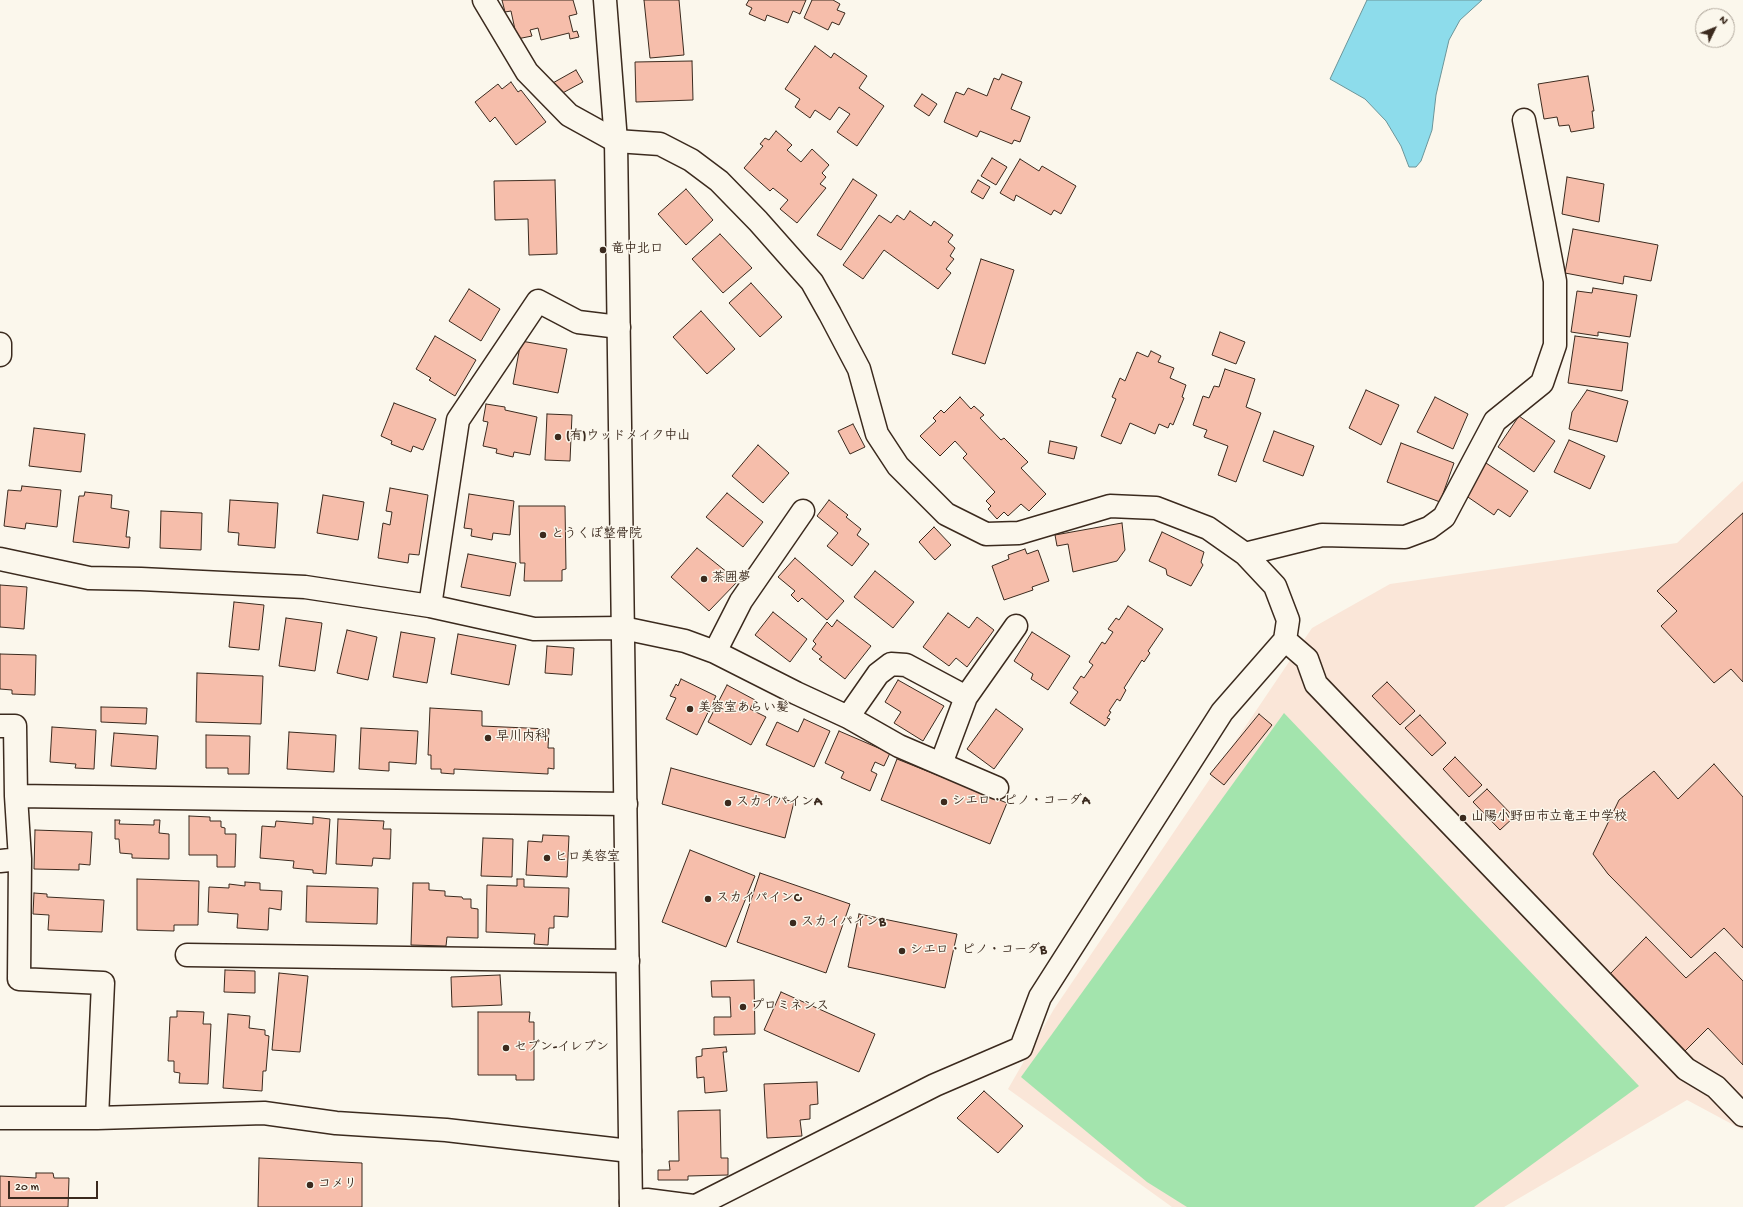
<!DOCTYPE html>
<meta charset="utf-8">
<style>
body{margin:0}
#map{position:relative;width:1743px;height:1207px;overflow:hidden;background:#fbf7ec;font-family:"Gochi Hand",sans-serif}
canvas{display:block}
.north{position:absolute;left:1695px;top:8px;width:40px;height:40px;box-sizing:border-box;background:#fbf7ec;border:1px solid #aea59a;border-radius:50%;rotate:47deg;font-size:11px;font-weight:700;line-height:16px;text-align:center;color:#3b2a1e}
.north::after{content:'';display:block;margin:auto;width:14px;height:18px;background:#3b2a1e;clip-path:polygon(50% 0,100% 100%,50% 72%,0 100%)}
.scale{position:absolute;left:8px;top:1181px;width:90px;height:18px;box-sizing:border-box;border:2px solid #3b2a1e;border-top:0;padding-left:5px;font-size:12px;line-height:14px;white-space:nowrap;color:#3b2a1e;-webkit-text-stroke:3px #fbf7ec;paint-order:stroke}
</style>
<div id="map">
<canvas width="1743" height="1207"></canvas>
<div class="north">N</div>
<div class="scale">20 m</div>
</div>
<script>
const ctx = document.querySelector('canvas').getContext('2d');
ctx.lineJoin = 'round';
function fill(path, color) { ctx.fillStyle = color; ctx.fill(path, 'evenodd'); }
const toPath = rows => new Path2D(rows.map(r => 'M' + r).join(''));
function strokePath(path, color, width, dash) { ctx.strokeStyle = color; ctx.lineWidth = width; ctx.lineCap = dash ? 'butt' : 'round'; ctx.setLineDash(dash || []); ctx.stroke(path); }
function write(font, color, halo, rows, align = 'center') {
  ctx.font = font + ' "Gochi Hand","Klee One",sans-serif'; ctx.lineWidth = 3; ctx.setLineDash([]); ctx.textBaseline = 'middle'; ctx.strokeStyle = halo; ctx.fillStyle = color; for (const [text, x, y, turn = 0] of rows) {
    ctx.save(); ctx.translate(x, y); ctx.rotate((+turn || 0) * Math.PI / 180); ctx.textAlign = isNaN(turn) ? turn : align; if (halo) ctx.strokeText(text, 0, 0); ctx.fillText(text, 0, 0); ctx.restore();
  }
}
fill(toPath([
 [1743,481,1743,1130,1687,1100,1504,1207,1172,1207,1008,1089,1054,1009,1312,628,1390,584,1677,543]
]), '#fae6d8');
fill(toPath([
 [1284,713,1639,1086,1474,1207,1187,1207,1147,1182,1021,1077]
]), '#a3e4ad');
const water = toPath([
 [1367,0,1482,0,1460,20,1449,40,1436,95,1432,130,1421,161,1416,167,1409,167,1401,146,1386,121,1365,99,1330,79,1367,0]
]);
fill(water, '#8ddceb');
strokePath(water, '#6c9599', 1);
const building = toPath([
 [502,0,573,0,577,14,569,16,573,32,577,31,579,37,570,39,569,33,541,40,538,28,530,30,532,36,517,39,511,11,505,12,502,0],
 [644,0,679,0,684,55,650,58,644,0],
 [749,0,806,0,800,14,793,11,788,23,767,15,765,21,749,14,752,8,746,5,749,0],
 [812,0,833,0,840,4,837,10,845,13,839,25,832,22,828,30,804,18,812,0],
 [815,46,831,58,834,53,867,76,859,88,884,106,857,146,837,132,850,114,839,107,830,120,815,110,810,118,795,107,800,99,785,89,815,46],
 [692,61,693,100,636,102,635,62,692,61],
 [576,70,583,82,557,96,551,84,576,70],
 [1002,74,1022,82,1011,109,1030,117,1020,142,1014,140,1012,144,980,131,977,137,944,122,956,92,964,95,968,88,987,96,994,78,999,80,1002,74],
 [1588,76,1594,111,1592,111,1594,128,1571,132,1569,125,1559,126,1557,117,1544,119,1538,84,1588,76],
 [511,82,518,92,521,90,546,122,516,145,495,117,490,122,475,102,498,84,502,89,511,82],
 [922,94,937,104,929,116,914,106,922,94],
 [776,131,792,145,787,150,801,162,812,149,829,165,822,173,826,177,820,184,826,188,797,223,780,209,788,200,773,188,770,191,744,168,763,146,760,144,765,138,769,140,776,131],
 [992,158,1007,167,996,185,981,176,992,158],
 [1020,159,1039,171,1042,166,1076,186,1061,214,1054,210,1051,215,1016,195,1014,201,1000,193,1020,159],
 [1567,177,1604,184,1599,222,1562,214,1567,177],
 [853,179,877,195,841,250,817,235,853,179],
 [555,180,557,254,529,255,528,219,495,220,494,181,555,180],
 [978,180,990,187,983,199,971,192,978,180],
 [686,189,713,220,686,245,658,214,686,189],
 [910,211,931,226,934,221,953,235,948,242,955,248,950,256,954,259,946,269,951,273,938,289,884,250,863,279,843,265,879,215,891,223,897,215,904,220,910,211],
 [1573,229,1658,245,1651,281,1624,276,1623,284,1565,273,1573,229],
 [720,234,752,268,723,293,692,259,720,234],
 [981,259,1014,270,985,364,952,354,981,259],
 [751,283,782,317,760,337,729,303,751,283],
 [1593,288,1637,295,1630,337,1598,332,1598,336,1571,332,1577,291,1592,293,1593,288],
 [469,289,500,309,481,341,449,321,469,289],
 [701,311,735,349,707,374,673,337,701,311],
 [1220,332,1245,342,1236,364,1212,355,1220,332],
 [435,336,476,360,455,396,429,380,431,378,416,369,435,336],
 [1575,336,1628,343,1622,391,1568,383,1575,336],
 [521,341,567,349,558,393,513,384,521,341],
 [1151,351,1161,356,1158,362,1174,368,1170,378,1186,385,1182,397,1184,398,1173,425,1170,423,1168,428,1159,424,1155,434,1130,423,1121,444,1101,436,1116,399,1112,397,1120,378,1125,381,1137,352,1148,357,1151,351],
 [1225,369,1255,379,1246,407,1261,413,1236,482,1218,475,1228,446,1204,437,1207,430,1193,425,1203,396,1209,398,1214,386,1219,387,1225,369],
 [1366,390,1399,405,1381,445,1349,428,1366,390],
 [1587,390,1628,401,1617,442,1569,429,1572,412,1587,390],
 [960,397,971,409,974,406,984,415,980,418,1001,440,1004,438,1028,462,1021,468,1046,494,1029,511,1021,504,1008,516,1004,512,997,519,988,509,991,506,986,501,995,492,963,458,967,454,955,441,940,456,920,436,936,421,933,418,941,410,944,413,960,397],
 [1435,397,1468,414,1453,449,1417,432,1435,397],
 [394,403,436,419,423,450,413,446,411,452,391,444,392,441,381,436,394,403],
 [486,404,505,407,505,410,537,417,530,455,514,452,513,457,496,453,497,449,483,446,488,422,483,421,486,404],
 [547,414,572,415,570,461,545,460,547,414],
 [1519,416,1555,441,1534,472,1498,447,1519,416],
 [853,424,865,447,850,454,838,431,853,424],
 [34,428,85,434,81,472,29,466,34,428],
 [1274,431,1314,446,1303,476,1263,461,1274,431],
 [1569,440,1605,456,1590,489,1554,472,1569,440],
 [1050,441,1077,447,1074,459,1048,453,1050,441],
 [1401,443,1454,463,1440,502,1387,482,1401,443],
 [758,445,789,473,763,503,732,476,758,445],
 [1486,463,1528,491,1510,517,1498,509,1494,515,1465,495,1486,463],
 [22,486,61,490,57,527,26,523,25,529,4,526,8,490,21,491,22,486],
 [390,488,428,495,419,555,409,554,408,563,378,558,383,523,390,525,392,512,386,511,390,488],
 [85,492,112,495,111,508,129,511,126,537,130,537,129,548,73,542,79,496,84,496,85,492],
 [727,493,763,522,743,547,706,517,727,493],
 [469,494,514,501,510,535,493,533,492,540,471,536,472,529,464,528,469,494],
 [323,495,364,502,358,540,317,533,323,495],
 [230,500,278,503,275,548,238,545,239,533,228,532,230,500],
 [829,500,848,515,846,517,861,529,857,535,869,544,852,566,827,546,838,533,817,516,829,500],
 [519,506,565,506,566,569,562,570,562,581,524,581,525,563,520,563,519,506],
 [161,511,202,513,201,550,160,548,161,511],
 [1743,513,1743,682,1731,669,1714,683,1661,626,1677,611,1657,591,1743,513],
 [1122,523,1125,550,1117,561,1073,572,1068,544,1057,546,1055,535,1122,523],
 [934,527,951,545,935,560,919,542,934,527],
 [1162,532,1204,552,1201,562,1203,565,1191,586,1167,575,1166,569,1149,561,1162,532],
 [697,548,738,581,709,611,671,577,697,548],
 [1025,549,1027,554,1038,550,1049,581,1032,587,1033,590,1004,600,992,566,1009,559,1008,555,1025,549],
 [468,554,516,563,510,596,461,587,468,554],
 [795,558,844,601,827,620,802,598,798,602,791,595,795,591,778,577,795,558],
 [875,571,914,602,893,628,854,597,875,571],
 [0,585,27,587,24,629,0,627,0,585],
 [234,602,264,605,259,650,229,647,234,602],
 [1128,606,1163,629,1148,651,1150,653,1144,662,1142,660,1124,688,1126,690,1120,701,1117,699,1109,711,1111,712,1107,718,1110,719,1105,726,1070,703,1078,692,1073,688,1081,676,1084,678,1093,665,1089,662,1102,642,1105,644,1113,632,1108,629,1116,618,1119,620,1128,606],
 [773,612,807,639,790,662,755,635,773,612],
 [948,613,969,628,977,617,994,630,967,667,956,658,949,666,923,647,948,613],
 [286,618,322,623,315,671,279,666,286,618],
 [837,620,871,646,845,679,819,659,822,657,812,649,816,644,813,641,827,622,832,627,837,620],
 [347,630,377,637,368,680,337,673,347,630],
 [401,632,435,638,427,683,393,677,401,632],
 [1032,632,1070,656,1048,690,1031,679,1033,674,1014,661,1032,632],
 [458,634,516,645,509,685,451,674,458,634],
 [547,646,574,648,572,675,545,673,547,646],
 [0,654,36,655,35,695,12,694,12,690,0,689,0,654],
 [197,673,263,676,261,724,196,722,197,673],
 [681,679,716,696,697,735,666,719,676,698,670,696,676,684,678,686,681,679],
 [898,680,944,706,923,741,894,723,901,712,885,702,898,680],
 [1387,682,1415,711,1400,725,1372,696,1387,682],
 [727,685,755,700,750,709,766,717,751,745,708,722,727,685],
 [101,707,147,708,146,724,101,722,101,707],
 [430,708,482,711,482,726,549,729,548,748,554,748,554,769,548,768,548,774,454,769,454,774,441,773,441,769,431,769,431,755,428,755,430,708],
 [996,709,1023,729,994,769,967,749,996,709],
 [1259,714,1272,725,1224,785,1210,774,1259,714],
 [1420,715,1446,743,1432,756,1405,728,1420,715],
 [804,719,830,731,814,767,766,745,777,722,798,732,804,719],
 [52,727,96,730,94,769,75,768,76,764,50,762,52,727],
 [361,728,418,731,416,764,389,762,389,771,359,769,361,728],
 [839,731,890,753,884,766,875,762,871,771,877,774,870,791,841,778,844,772,825,763,839,731],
 [289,732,336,735,334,772,287,769,289,732],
 [114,733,158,736,156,769,111,766,114,733],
 [206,735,250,736,249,774,228,774,228,768,206,768,206,735],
 [1455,757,1482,785,1469,797,1443,769,1455,757],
 [897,759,1007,803,990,844,881,800,897,759],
 [1714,764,1743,797,1743,948,1724,928,1691,958,1608,874,1593,854,1619,800,1654,771,1678,799,1714,764],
 [671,768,794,802,785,838,662,804,671,768],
 [1487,789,1514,817,1500,830,1473,802,1487,789],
 [189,816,210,817,210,821,221,821,221,827,225,828,225,834,236,834,235,867,217,867,217,855,189,855,189,816],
 [313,817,330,819,326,874,313,873,313,870,293,868,294,861,260,858,262,826,275,827,276,821,313,824,313,817],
 [338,819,384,821,383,829,391,829,390,859,373,858,372,866,336,864,338,819],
 [115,820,120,820,119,824,154,825,154,820,160,820,159,833,169,834,169,859,132,858,132,854,120,853,119,839,115,839,115,820],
 [35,830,92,832,90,865,79,864,79,870,34,869,35,830],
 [543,835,569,836,567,877,526,875,528,841,542,842,543,835],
 [483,838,513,839,512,877,481,876,483,838],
 [690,850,755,876,726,947,662,922,690,850],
 [760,873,850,904,826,973,737,942,760,873],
 [137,879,199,881,198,925,174,925,174,931,137,930,137,879],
 [517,879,524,879,524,887,569,888,568,917,554,916,554,928,549,928,548,945,534,944,535,934,486,932,487,885,517,886,517,879],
 [245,882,260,883,260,890,282,891,281,910,269,908,268,930,237,928,238,914,208,912,209,887,229,888,229,884,245,886,245,882],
 [413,883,429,883,429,890,445,891,445,896,462,897,463,899,471,899,471,908,478,909,478,938,447,937,446,946,411,945,413,883],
 [307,886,378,888,377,924,306,922,307,886],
 [34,893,47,894,47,897,104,900,102,932,48,930,49,915,33,914,34,893],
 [859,914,957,934,945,988,848,967,859,914],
 [1646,937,1686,978,1715,952,1743,981,1743,1065,1708,1028,1683,1053,1649,1013,1610,974,1646,937],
 [225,970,255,971,255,993,224,992,225,970],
 [279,973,308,976,300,1052,272,1050,279,973],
 [500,975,502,1005,452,1007,451,977,500,975],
 [754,980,755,1034,714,1035,714,1017,731,1017,730,997,712,997,711,981,754,980],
 [781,992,875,1034,859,1072,764,1030,781,992],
 [177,1011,204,1012,203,1024,211,1024,208,1084,179,1083,180,1073,174,1072,174,1061,168,1061,170,1017,177,1017,177,1011],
 [478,1012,530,1012,529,1022,534,1022,534,1080,516,1080,516,1075,478,1075,478,1012],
 [228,1014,250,1016,249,1028,265,1030,265,1035,269,1036,266,1071,263,1071,262,1091,223,1088,228,1014],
 [726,1047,727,1052,723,1052,727,1091,705,1093,704,1077,697,1078,696,1057,702,1056,702,1049,726,1047],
 [817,1082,818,1104,810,1105,810,1119,800,1120,802,1136,767,1138,764,1084,817,1082],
 [984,1091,1023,1126,998,1153,957,1118,984,1091],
 [720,1110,721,1158,728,1158,728,1175,688,1176,688,1180,658,1180,658,1170,670,1170,669,1161,679,1161,678,1111,720,1110],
 [259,1158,362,1163,362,1207,258,1207,259,1158],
 [36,1173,53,1173,54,1178,69,1178,68,1207,0,1207,0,1176,36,1178,36,1173]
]);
fill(building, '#f6beab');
strokePath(building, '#3b2a1e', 1);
const street = toPath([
 [484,0,527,72,569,115,616,141,660,144,691,160,719,181,758,221,812,282,830,314,859,369,877,434,898,466,946,514,986,534,1019,533,1110,506,1156,508,1208,528,1245,554,1275,586,1288,620,1285,640,1222,712,1040,997,1021,1048,935,1085,698,1205],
 [0,344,0,355],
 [1245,554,1322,535,1405,537,1429,528,1444,517,1495,421,1542,383,1555,345,1555,281,1524,120],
 [0,559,89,578,141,579,305,587,430,606,534,629,623,628,685,641,715,652,796,693,848,717,899,746,997,788],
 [430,606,458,420,538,301,578,322,619,327],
 [1285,640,1307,659,1316,684,1686,1069,1716,1087,1743,1115],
 [715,652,741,601,803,511],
 [848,717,878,674,891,664,906,665,966,697],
 [0,726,15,726,16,796,20,859,19,979,103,983,97,1118],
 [941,764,966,697,1016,626],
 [16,796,626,804],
 [0,861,20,859],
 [187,955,628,961],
 [0,1118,97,1118,264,1113,336,1123,446,1130,630,1151],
 [631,1202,647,1200,701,1207]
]);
const secondary = toPath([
 [605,0,616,141,631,1207]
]);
strokePath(street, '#3b2a1e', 25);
strokePath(secondary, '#3b2a1e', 25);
strokePath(street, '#fbf7ec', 22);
strokePath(secondary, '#fbf7ec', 22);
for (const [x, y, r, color] of [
 [603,250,4,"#3b2a1e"],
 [558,437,4,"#3b2a1e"],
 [543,535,4,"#3b2a1e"],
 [704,579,4,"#3b2a1e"],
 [690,709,4,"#3b2a1e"],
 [488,738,4,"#3b2a1e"],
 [944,802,4,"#3b2a1e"],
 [728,803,4,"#3b2a1e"],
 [1463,818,4,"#3b2a1e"],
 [547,858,4,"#3b2a1e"],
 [708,899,4,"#3b2a1e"],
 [793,923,4,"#3b2a1e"],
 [902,951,4,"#3b2a1e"],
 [743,1007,4,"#3b2a1e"],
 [506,1048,4,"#3b2a1e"],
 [310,1185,4,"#3b2a1e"]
]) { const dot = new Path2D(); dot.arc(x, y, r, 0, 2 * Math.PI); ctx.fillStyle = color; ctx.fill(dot); strokePath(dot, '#fbf7ec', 1.5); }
write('bold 13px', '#3b2a1e', '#fbf7ec', [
 ["竜中北口",611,250],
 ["(有)ウッドメイク中山",566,437],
 ["とうくぼ整骨院",551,535],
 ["茶囲夢",712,579],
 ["美容室あらい髪",698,709],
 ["早川内科",496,738],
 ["シエロ・ピノ・コーダA",952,802],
 ["スカイパインA",736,803],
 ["山陽小野田市立竜王中学校",1471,818],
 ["ヒロ美容室",555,858],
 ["スカイパインC",716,899],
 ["スカイパインB",801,923],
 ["シエロ・ピノ・コーダB",910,951],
 ["プロミネンス",751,1007],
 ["セブン-イレブン",514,1048],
 ["コメリ",318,1185]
], 'left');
</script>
